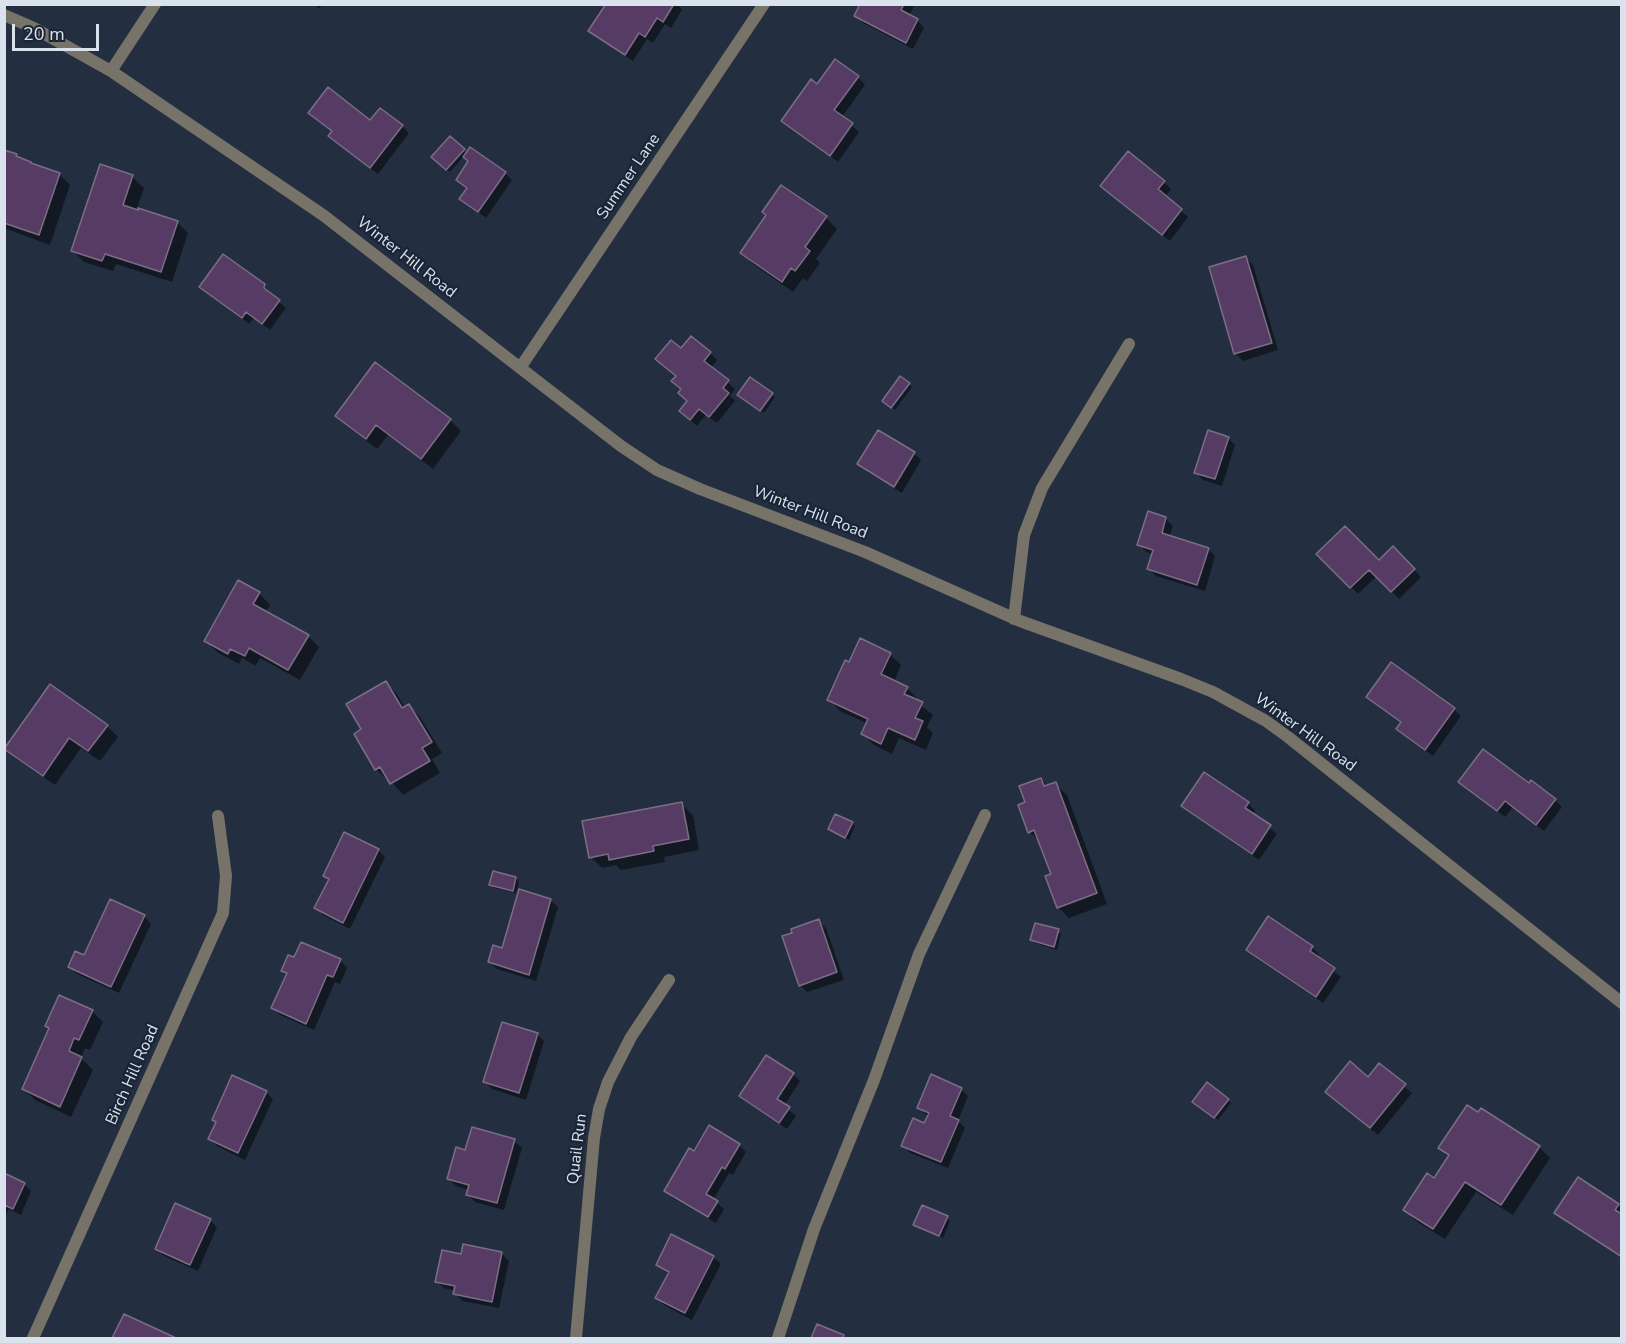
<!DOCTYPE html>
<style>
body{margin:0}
#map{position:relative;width:1626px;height:1343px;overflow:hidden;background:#232f41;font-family:"Nunito Sans",sans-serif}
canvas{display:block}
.frame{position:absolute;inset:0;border:6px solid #dae2ed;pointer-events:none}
.scale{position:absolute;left:12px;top:24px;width:87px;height:27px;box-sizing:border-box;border:3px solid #dae2ed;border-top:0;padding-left:8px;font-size:18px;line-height:21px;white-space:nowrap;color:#dae2ed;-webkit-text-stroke:4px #1a2536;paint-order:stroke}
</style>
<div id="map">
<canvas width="1626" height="1343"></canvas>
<div class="frame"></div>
<div class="scale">20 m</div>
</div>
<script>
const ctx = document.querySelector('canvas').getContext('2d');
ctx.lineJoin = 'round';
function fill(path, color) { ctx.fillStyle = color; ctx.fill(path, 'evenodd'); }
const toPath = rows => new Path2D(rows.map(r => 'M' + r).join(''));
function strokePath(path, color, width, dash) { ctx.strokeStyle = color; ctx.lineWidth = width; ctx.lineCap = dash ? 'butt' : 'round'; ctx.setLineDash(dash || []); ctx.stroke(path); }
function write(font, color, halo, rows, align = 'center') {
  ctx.font = font + ' "Nunito Sans",sans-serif'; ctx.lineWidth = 4.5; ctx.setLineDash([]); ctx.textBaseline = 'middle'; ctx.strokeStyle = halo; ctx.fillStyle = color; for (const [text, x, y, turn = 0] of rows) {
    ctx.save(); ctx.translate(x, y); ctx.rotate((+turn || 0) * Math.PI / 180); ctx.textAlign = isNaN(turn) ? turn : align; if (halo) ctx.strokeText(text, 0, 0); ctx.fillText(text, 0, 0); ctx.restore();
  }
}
fill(toPath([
 [314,4,323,4,319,9],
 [608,4,677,4,682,10,671,28,665,24,653,43,647,39,633,61,597,38,590,31],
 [861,4,915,4,909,16,917,20,924,28,913,49,863,23,856,16],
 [858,77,865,85,842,117,859,132,838,162,783,121,817,86],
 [310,113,402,126,409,133,378,174,337,143,333,132],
 [450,138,467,154,505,173,512,180,486,218,461,199,468,189,458,180,470,162,464,156,450,172,433,157],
 [4,151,16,155,21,160,59,174,70,185,50,245,4,228],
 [132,177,144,188,136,211,177,222,188,233,172,282,116,264,113,271,84,262,73,251],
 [1164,182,1171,189,1165,197,1188,217,1170,241,1109,193],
 [826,218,837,229,816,259,820,263,807,281,803,278,793,292,753,264,742,253],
 [1246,258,1253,265,1278,350,1243,361,1236,354,1210,268],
 [264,286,272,293,271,295,286,308,270,330,254,318,249,324,201,287],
 [681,350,710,353,717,360,711,368,735,389,730,396,735,401,717,423,706,415,697,426,688,418,688,401,678,377],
 [909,384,912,387,895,410,887,404],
 [772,394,775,397,764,413,742,398],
 [337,415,450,420,461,431,433,469,388,435,377,449,348,426],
 [1228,438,1235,445,1222,486,1203,480,1196,472],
 [914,453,921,460,902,493,866,471,859,464],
 [1166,519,1173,526,1169,537,1208,549,1215,556,1205,591,1156,576,1149,569,1153,554,1146,552,1139,544],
 [1393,548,1421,577,1399,599,1377,576,1358,594,1318,554,1379,562],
 [259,593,270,605,265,612,308,636,319,647,300,680,260,658,256,666,242,658,239,664,217,652,206,641],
 [890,654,901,665,894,682,907,688,918,699,917,702,933,715,927,727,933,733,926,750,899,738,892,754,874,745,863,734,868,724,840,711,829,699,849,664],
 [386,683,397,694,405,708,409,705,420,717,442,753,432,759,440,773,403,795,389,779,387,780,376,769,363,730],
 [1368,697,1454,709,1461,716,1433,756,1405,736,1398,729,1402,723],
 [107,726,118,737,100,761,81,748,55,785,17,759,6,748],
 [1041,779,1048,786,1055,784,1067,795,1107,904,1069,918,1058,907,1053,875,1041,843,1030,832],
 [1460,782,1529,785,1555,800,1562,807,1544,831,1513,807,1505,817],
 [1248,803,1255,811,1252,815,1277,834,1259,860,1191,813,1183,806],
 [681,804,693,815,699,850,664,857,665,862,621,870,616,865,602,868,591,857],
 [852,823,855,826,849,840,830,829],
 [378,850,385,857,350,929,323,915,316,908,330,881,325,875],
 [516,878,519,882,516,893,494,888,491,885],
 [550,900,558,907,536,981,497,969,489,962],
 [144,916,151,924,119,993,77,974,70,967],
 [818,921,826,928,844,980,807,992,800,985],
 [1058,931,1061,934,1057,950,1035,943,1032,940],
 [1312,947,1319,954,1317,958,1341,977,1323,1003,1255,957,1248,950],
 [340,960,347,968,340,984,335,982,314,1030,280,1015,273,1008,288,975,283,970],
 [92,1011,103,1022,90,1050,85,1048,81,1058,93,1070,71,1117,35,1100,23,1089,50,1030,47,1026],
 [537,1034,544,1041,526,1100,492,1089,485,1082],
 [1379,1065,1412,1093,1378,1135,1334,1099,1368,1079],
 [793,1074,800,1081,784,1106,796,1116,787,1129,748,1103,741,1096],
 [961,1089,968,1096,958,1121,965,1128,948,1168,910,1153,903,1145,925,1125,929,1117,918,1108],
 [266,1092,273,1099,245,1160,217,1146,210,1139,217,1123,213,1119],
 [1228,1100,1231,1103,1218,1120,1197,1105],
 [514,1141,522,1148,504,1210,475,1202,468,1194,469,1190,456,1186,449,1179,466,1152],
 [739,1145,746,1152,733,1175,729,1173,713,1200,724,1209,716,1223,673,1198,666,1191,694,1153],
 [1539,1147,1550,1158,1513,1215,1476,1192,1445,1239,1416,1221,1405,1210,1434,1180,1449,1157,1440,1148],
 [4,1175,24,1184,31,1191,21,1215,9,1209,4,1218],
 [1618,1205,1622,1209,1622,1258,1563,1220,1556,1213],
 [947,1218,950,1221,943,1238,915,1225],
 [210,1220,217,1227,198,1271,164,1256,156,1249],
 [672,1236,713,1257,721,1264,692,1320,664,1305,657,1298,669,1274,657,1265],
 [502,1254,509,1261,499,1308,462,1301,455,1293,455,1291,444,1288,437,1281,463,1256],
 [125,1316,172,1338,114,1338]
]), '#0007');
const building = toPath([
 [606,4,674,4,663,22,657,18,645,37,639,33,625,55,588,31,606,4],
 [860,4,904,4,901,10,918,19,906,43,854,16,860,4],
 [835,59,859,76,834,110,853,123,830,156,781,121,811,79,817,84,835,59],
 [328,87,370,120,380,108,403,125,370,168,328,136,332,131,308,113,328,87],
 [450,136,465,149,446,170,431,157,450,136],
 [470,147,506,172,478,212,459,199,467,188,456,180,468,161,463,157,470,147],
 [4,150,17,154,16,156,31,162,31,163,60,173,39,235,4,223,4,150],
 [1128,151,1165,181,1158,189,1182,209,1162,235,1100,186,1128,151],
 [100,164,133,175,123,205,138,210,138,208,178,221,161,272,105,254,102,261,71,251,100,164],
 [781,185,827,216,805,247,810,251,795,271,791,268,782,282,740,253,766,215,762,212,781,185],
 [223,254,265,284,264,288,280,300,262,324,246,312,242,318,199,287,223,254],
 [1246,256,1272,343,1234,354,1209,267,1246,256],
 [691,336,711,352,704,361,729,380,723,388,729,393,709,417,699,409,690,420,679,411,687,401,678,393,681,389,671,381,676,376,655,359,671,340,681,348,691,336],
 [375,362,451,419,421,459,376,425,366,439,335,416,375,362],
 [900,376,910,383,891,408,882,401,900,376],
 [750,377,773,393,760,411,737,395,750,377],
 [878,430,915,452,894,487,857,464,878,430],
 [1208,430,1229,437,1215,479,1194,473,1208,430],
 [1148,511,1166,517,1162,533,1209,548,1197,585,1147,569,1153,550,1137,545,1148,511],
 [1345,526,1379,560,1393,546,1415,569,1391,592,1369,570,1350,588,1316,554,1345,526],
 [238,580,260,592,253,604,309,635,288,670,249,648,245,656,230,649,228,654,204,641,238,580],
 [860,638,891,653,881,674,908,687,904,694,923,702,915,718,923,721,915,740,888,728,881,744,861,734,868,719,827,700,845,660,849,662,860,638],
 [1391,662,1455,708,1425,750,1396,729,1401,722,1366,697,1391,662],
 [386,681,402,708,409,704,432,742,422,748,430,761,390,784,380,767,375,770,354,734,361,729,346,704,386,681],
 [50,684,108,725,88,751,69,738,43,776,4,749,50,684],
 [1483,749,1529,783,1531,780,1556,799,1536,825,1505,801,1497,811,1458,782,1483,749],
 [1204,772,1249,802,1245,808,1271,825,1252,854,1181,806,1204,772],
 [1041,778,1044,786,1056,782,1097,893,1057,908,1045,876,1051,874,1034,830,1028,833,1018,805,1025,802,1019,786,1041,778],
 [682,802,689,839,653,846,654,851,609,860,608,854,589,858,582,821,682,802],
 [835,814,853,822,845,838,828,829,835,814],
 [344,832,379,849,343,923,314,908,329,879,323,876,344,832],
 [493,871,516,877,513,891,489,885,493,871],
 [519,889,551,899,529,975,488,962,493,945,502,948,519,889],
 [110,899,145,915,111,987,68,967,75,951,84,955,110,899],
 [1268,916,1313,946,1310,951,1335,968,1316,997,1246,950,1268,916],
 [819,919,837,972,799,986,782,936,792,933,791,929,819,919],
 [1035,923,1059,929,1054,947,1030,940,1035,923],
 [301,942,341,959,333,977,327,975,306,1024,271,1008,287,973,281,971,288,955,294,957,301,942],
 [59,995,93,1010,79,1040,74,1038,69,1051,82,1057,60,1107,22,1089,49,1028,45,1026,59,995],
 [502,1022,538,1033,519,1093,483,1082,502,1022],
 [766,1055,794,1073,777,1099,790,1107,779,1123,739,1096,766,1055],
 [1350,1061,1368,1077,1379,1063,1406,1084,1370,1128,1325,1092,1350,1061],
 [931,1074,962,1088,950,1116,959,1120,941,1162,901,1146,913,1118,924,1123,929,1113,917,1108,931,1074],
 [232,1075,267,1091,238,1153,208,1139,216,1122,212,1120,232,1075],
 [1207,1082,1229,1099,1214,1118,1192,1102,1207,1082],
 [1467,1105,1478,1112,1481,1108,1540,1146,1501,1205,1465,1182,1433,1229,1403,1210,1427,1173,1434,1178,1449,1155,1438,1148,1467,1105],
 [709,1125,740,1144,725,1169,722,1167,706,1194,718,1201,708,1217,664,1191,689,1148,694,1151,709,1125],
 [472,1127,515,1139,497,1203,466,1195,469,1185,447,1179,456,1147,465,1150,472,1127],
 [4,1173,25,1183,13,1209,4,1205,4,1173],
 [1578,1177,1619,1204,1615,1210,1622,1214,1622,1257,1554,1213,1578,1177],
 [175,1203,211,1219,190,1265,155,1249,175,1203],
 [922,1205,948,1216,939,1236,913,1225,922,1205],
 [671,1234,714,1256,685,1313,655,1298,669,1272,656,1265,671,1234],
 [463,1244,502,1252,492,1302,453,1294,455,1286,435,1282,442,1250,461,1254,463,1244],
 [124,1314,176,1338,112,1338,124,1314],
 [817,1324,844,1335,843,1338,811,1338,817,1324]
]);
fill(building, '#563c65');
strokePath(building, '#7b6e83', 1.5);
strokePath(toPath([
 [1014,619,1024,535,1042,488,1129,344],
 [778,1338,814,1229,874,1080,919,954,985,815]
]), '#777368', 12);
strokePath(toPath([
 [4,15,34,28,111,71,323,215,621,446,657,470,700,489,865,552,1020,621,1181,679,1213,692,1266,721,1288,737,1622,1003],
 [111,71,155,4],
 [520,368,764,4],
 [33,1338,223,913,226,876,218,816],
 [576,1338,594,1138,599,1109,608,1082,631,1037,669,980]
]), '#777368', 12);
write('16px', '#dae2ed', '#1a2536', [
 ["Summer Lane",629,177,-56],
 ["Winter Hill Road",406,258,38],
 ["Winter Hill Road",810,513,21],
 ["Winter Hill Road",1305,733,36],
 ["Birch Hill Road",133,1075,-66],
 ["Quail Run",578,1149,-83]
]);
</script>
